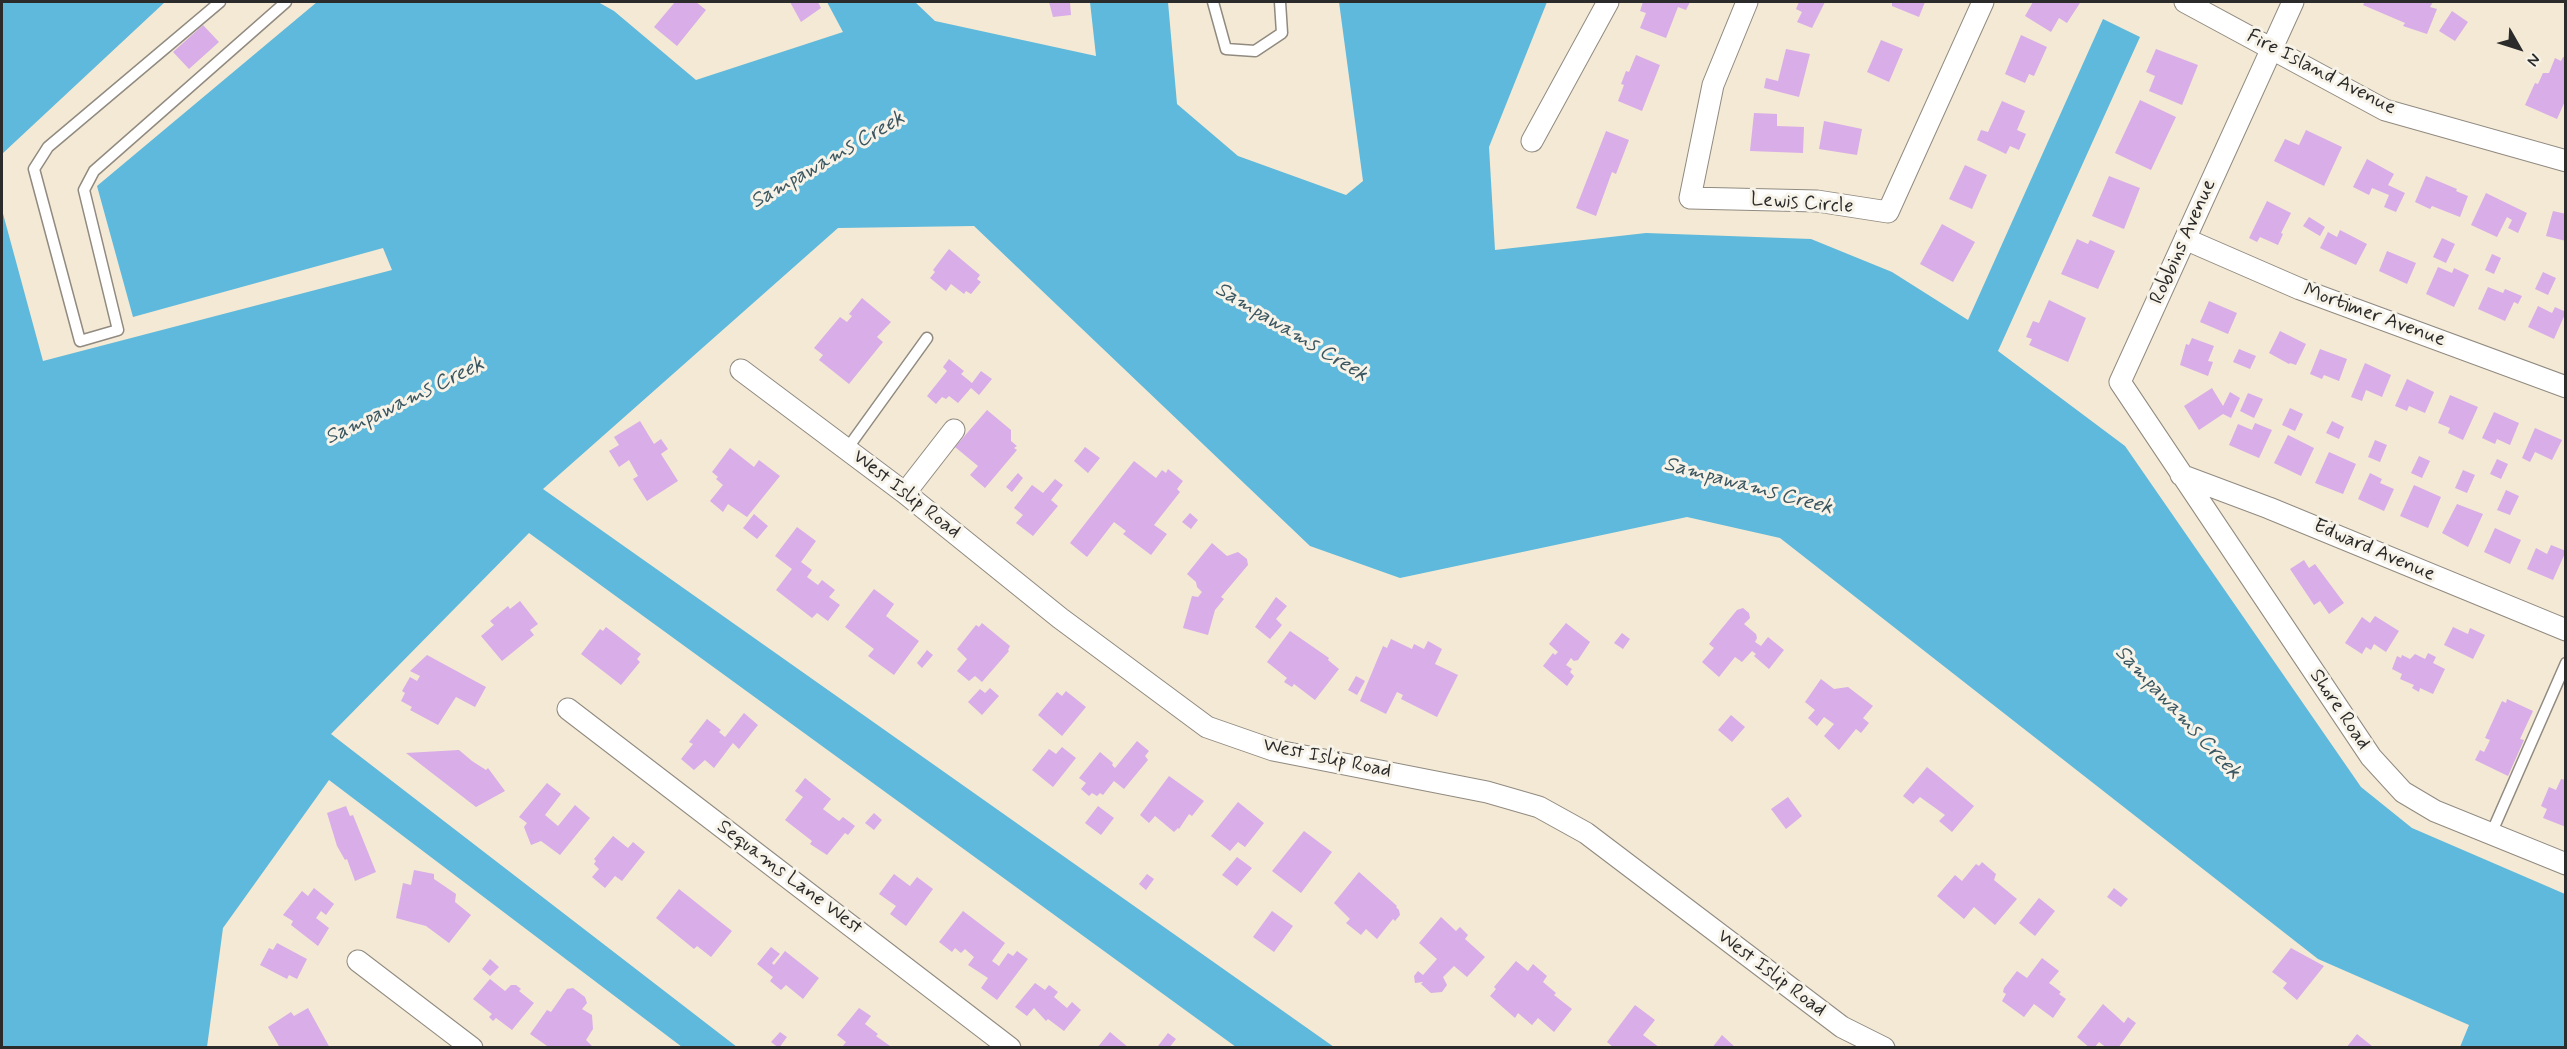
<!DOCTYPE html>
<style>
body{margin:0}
#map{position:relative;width:2567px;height:1049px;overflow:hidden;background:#f4e9d4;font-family:Mynerve,sans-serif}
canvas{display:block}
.frame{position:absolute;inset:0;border:3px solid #2b2b2b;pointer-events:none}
.north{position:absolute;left:2489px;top:18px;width:60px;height:60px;-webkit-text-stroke:4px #f7f3e8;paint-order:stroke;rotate:129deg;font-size:16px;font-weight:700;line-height:24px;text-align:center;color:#2b2b2b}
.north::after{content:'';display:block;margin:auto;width:21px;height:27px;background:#2b2b2b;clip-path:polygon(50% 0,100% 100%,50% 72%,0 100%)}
</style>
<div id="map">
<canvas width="2567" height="1049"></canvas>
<div class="frame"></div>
<div class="north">N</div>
</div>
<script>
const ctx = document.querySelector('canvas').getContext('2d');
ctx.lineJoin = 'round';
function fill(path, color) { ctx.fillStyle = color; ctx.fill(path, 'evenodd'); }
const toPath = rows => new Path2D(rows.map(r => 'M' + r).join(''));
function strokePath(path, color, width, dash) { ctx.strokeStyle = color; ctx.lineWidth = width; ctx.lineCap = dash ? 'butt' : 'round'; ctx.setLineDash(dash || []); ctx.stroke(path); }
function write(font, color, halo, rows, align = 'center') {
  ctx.font = font + ' Mynerve,sans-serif'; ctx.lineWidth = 6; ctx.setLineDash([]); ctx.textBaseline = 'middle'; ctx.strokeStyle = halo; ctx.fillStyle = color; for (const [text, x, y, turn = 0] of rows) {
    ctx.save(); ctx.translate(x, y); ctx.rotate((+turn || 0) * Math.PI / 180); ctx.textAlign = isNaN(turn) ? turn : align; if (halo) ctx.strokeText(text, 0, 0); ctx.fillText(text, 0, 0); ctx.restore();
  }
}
fill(toPath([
 [2,2,165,2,2,154],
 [317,2,598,2,614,11,696,80,843,32,827,2,915,2,935,21,1096,56,1090,2,1168,2,1177,104,1238,156,1346,195,1363,181,1339,2,1547,2,1489,147,1495,250,1646,233,1811,239,1892,272,1968,320,2103,19,2140,37,1998,351,2125,446,2361,787,2412,828,2565,894,2565,1047,2460,1047,2469,1025,2318,959,1780,538,1687,517,1400,578,1310,546,974,226,838,228,543,489,1334,1047,1236,1047,529,533,331,734,737,1047,682,1047,329,780,223,928,207,1047,2,1047,2,210,43,361,392,270,383,248,133,317,97,186]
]), '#5eb9dc');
fill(toPath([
 [675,2,696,2,706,10,677,46,654,27],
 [790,2,818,2,821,8,801,22],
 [1049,2,1070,2,1071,15,1053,17],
 [1643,2,1690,2,1686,10,1678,7,1666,38,1640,28,1646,13,1640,11],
 [1799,2,1825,2,1812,28,1797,22,1802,12,1796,9],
 [1892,2,1925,2,1919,17,1892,6],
 [2033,2,2077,2,2080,3,2067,23,2059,18,2051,32,2025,16],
 [2365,2,2433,2,2430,7,2437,9,2427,34,2403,26,2405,23,2363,5],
 [2452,11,2468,22,2455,41,2439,31],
 [203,25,219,42,189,69,173,52],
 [2021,35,2047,47,2034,76,2029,74,2025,83,2005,74],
 [1881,40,1903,49,1889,82,1867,72],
 [1786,49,1810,54,1799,97,1764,88,1766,78,1778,81],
 [2156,49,2198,65,2182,105,2149,91,2155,76,2146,72],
 [1636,55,1660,65,1642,111,1618,101,1624,85,1621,84,1626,71,1629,72],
 [2563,57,2566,58,2566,99,2557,119,2525,105,2535,83,2538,84,2543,73,2549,73,2555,58,2561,61],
 [2140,100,2176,117,2151,170,2115,153],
 [2002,101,2025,111,2017,130,2026,134,2019,150,2010,146,2006,154,1977,140,1981,130,1988,132],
 [1754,113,1777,114,1777,126,1804,127,1803,153,1750,151],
 [1824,121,1862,129,1857,155,1819,149],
 [2306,130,2342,147,2324,186,2274,161,2285,139,2299,145],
 [1606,131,1629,140,1616,174,1612,172,1596,216,1576,208],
 [2367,159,2394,174,2388,185,2405,193,2396,212,2384,207,2389,195,2372,188,2369,195,2353,187],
 [1965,165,1987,175,1972,209,1949,199],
 [2109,176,2140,188,2124,229,2092,216],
 [2426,176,2457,189,2456,191,2468,196,2460,217,2432,206,2430,209,2415,202],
 [2486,193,2527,213,2518,233,2508,228,2512,220,2507,217,2497,237,2471,225],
 [2267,201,2291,213,2281,233,2283,234,2278,245,2260,237,2257,242,2249,238],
 [2553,211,2566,214,2566,241,2546,236],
 [2309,217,2325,227,2320,236,2303,226],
 [1942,224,1975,242,1953,282,1920,264],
 [2340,230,2367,244,2356,265,2320,248,2328,232,2337,237],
 [2442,238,2455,244,2446,263,2433,257],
 [2077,239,2088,244,2090,240,2115,251,2098,289,2061,274],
 [949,249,980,275,977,279,981,282,971,294,966,291,964,294,951,284,946,291,930,278,935,272,933,270],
 [2387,251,2416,263,2407,284,2379,271],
 [2492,254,2501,258,2494,274,2485,270],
 [2438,267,2452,273,2454,268,2469,275,2454,307,2426,294],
 [2543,272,2556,278,2548,295,2535,289],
 [2488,287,2503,293,2505,289,2522,296,2518,304,2514,302,2505,321,2478,309],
 [862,298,891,322,877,337,883,342,849,384,819,360,823,355,814,348,840,317,847,322,852,316,849,314],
 [2049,300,2086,318,2068,362,2029,345,2032,339,2026,337,2033,321,2039,323],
 [2209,301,2237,313,2228,334,2200,322],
 [2538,306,2552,313,2555,307,2566,312,2554,339,2528,327],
 [2280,331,2306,344,2296,365,2290,363,2289,364,2269,353],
 [2192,338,2214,346,2208,361,2213,362,2208,376,2180,365,2186,344,2189,345],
 [2239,349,2256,356,2250,369,2233,362],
 [2320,349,2347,359,2339,381,2324,375,2322,379,2310,374],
 [949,359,964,371,961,374,972,383,981,371,992,379,979,395,971,388,958,403,949,396,946,399,942,397,936,404,927,396,947,371,943,367],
 [2365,363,2391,375,2382,397,2366,390,2362,401,2351,397],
 [2407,379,2434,392,2425,413,2409,406,2407,411,2395,406],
 [2212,388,2223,406,2230,392,2240,398,2231,418,2223,414,2199,430,2184,406],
 [2248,393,2263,399,2254,418,2240,411],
 [2450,395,2478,407,2463,440,2448,433,2450,428,2438,423],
 [2290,408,2303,414,2295,431,2282,425],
 [987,410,1011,430,1011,441,1017,446,1014,448,1017,450,985,488,970,475,978,466,955,447],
 [2494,412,2519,423,2510,445,2497,439,2495,444,2482,438],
 [640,421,654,444,661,439,668,449,661,454,678,481,647,501,633,479,638,476,629,460,619,467,609,451,619,445,614,437],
 [2332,421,2344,427,2339,439,2326,433],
 [2255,423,2272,430,2259,458,2229,445,2238,424,2252,430],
 [2535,428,2562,440,2552,460,2535,452,2530,462,2522,458],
 [2288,435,2314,448,2301,476,2274,463],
 [2375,440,2387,445,2380,462,2368,457],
 [1085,447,1100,458,1088,473,1074,461],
 [730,448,754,467,759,460,780,476,747,517,728,504,723,512,710,501,723,485,716,479,718,477,712,472],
 [2329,452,2356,464,2343,494,2315,483],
 [2419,456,2430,461,2422,478,2411,473],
 [2497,459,2508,464,2501,479,2490,474],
 [1134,461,1156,478,1162,470,1166,473,1168,469,1183,481,1177,489,1180,492,1154,525,1167,534,1151,555,1123,534,1126,531,1114,522,1087,557,1070,543],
 [2463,470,2475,475,2467,493,2455,488],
 [1018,473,1023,478,1012,492,1006,487],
 [2370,473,2382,479,2380,483,2394,489,2384,511,2358,499],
 [1055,479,1063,485,1051,500,1058,506,1033,536,1016,523,1023,515,1014,508,1032,485,1043,493],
 [2414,485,2441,497,2428,528,2400,516],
 [2506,490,2519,496,2510,515,2497,510],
 [2457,504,2483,514,2468,547,2442,533],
 [1190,513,1198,520,1191,529,1182,522],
 [754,514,768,526,757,539,743,528],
 [797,527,816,541,801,562,812,570,807,577,818,585,822,580,835,590,829,597,840,605,828,621,817,613,812,618,776,590,792,569,775,556],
 [2495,528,2521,540,2510,564,2484,552],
 [1212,543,1227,556,1238,552,1247,559,1248,565,1221,597,1224,599,1215,610,1208,635,1183,628,1192,596,1198,597,1202,592,1197,587,1196,582,1187,574],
 [2551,545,2566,551,2553,580,2527,569,2536,548,2547,554],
 [2304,560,2309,568,2315,564,2344,603,2329,614,2320,601,2314,605,2290,569],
 [874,589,894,604,886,616,919,641,894,675,868,656,874,649,845,627],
 [1276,597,1287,606,1276,619,1282,625,1270,639,1255,627],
 [520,601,538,624,530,630,534,635,502,661,481,636,494,625,490,621,508,606,510,609],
 [1743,608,1749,613,1750,618,1744,624,1756,634,1757,638,1755,642,1761,646,1768,637,1784,650,1769,669,1754,656,1756,654,1752,651,1742,662,1735,657,1719,677,1702,662,1714,648,1709,644,1737,610],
 [2375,616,2399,631,2386,652,2374,644,2371,650,2366,647,2362,654,2345,643,2362,617,2370,623],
 [982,623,1010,646,1008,650,1009,651,982,682,975,676,969,681,957,671,967,659,957,649,976,625,979,627],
 [1566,623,1590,642,1578,660,1574,661,1571,658,1566,665,1572,669,1570,672,1574,676,1567,686,1543,666,1553,653,1555,655,1558,652,1549,644],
 [606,627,641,654,637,659,640,662,621,685,581,654,600,629,603,631],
 [2453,627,2468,634,2470,628,2485,635,2473,659,2444,645],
 [1290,631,1329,658,1328,660,1339,669,1315,700,1294,684,1292,687,1284,682,1287,678,1267,662],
 [1622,633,1630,639,1623,649,1614,643],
 [1391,639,1412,649,1414,644,1424,649,1428,641,1442,649,1435,664,1458,675,1437,717,1401,699,1403,695,1397,692,1386,714,1360,701,1383,646,1387,648],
 [927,650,933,655,922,668,917,663],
 [2428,653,2436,657,2433,663,2445,669,2433,694,2420,688,2419,692,2412,688,2414,685,2400,679,2402,674,2392,669,2397,656,2401,658,2402,655,2410,659,2415,654,2425,659],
 [427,655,486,687,475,707,456,697,438,725,410,710,412,707,401,701,405,693,402,691,410,677,417,681,420,676,410,671],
 [1356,676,1365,681,1357,695,1348,690],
 [1821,679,1834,689,1848,687,1873,706,1863,718,1869,723,1861,733,1856,729,1839,750,1824,736,1834,724,1824,717,1817,726,1808,718,1815,710,1805,702],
 [990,688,999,696,982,715,968,702,980,689,985,693],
 [1066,691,1086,707,1062,736,1038,715,1057,692,1062,696],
 [2507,699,2533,711,2520,739,2524,740,2508,776,2475,760,2480,750,2484,752,2490,740,2485,738,2502,701,2506,703],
 [744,713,758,725,739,749,733,743,714,768,705,760,694,770,681,759,693,744,689,742,707,719,721,730,719,732,725,737],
 [1731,715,1745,727,1732,742,1718,730],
 [1137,741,1149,751,1145,756,1148,760,1124,789,1114,781,1103,795,1100,793,1097,796,1092,793,1089,796,1081,789,1086,783,1079,778,1100,752,1113,763,1112,765,1115,768],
 [1062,747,1076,758,1053,787,1032,770,1049,749,1056,754],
 [459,750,472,761,486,770,488,768,505,791,476,807,406,753],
 [1927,767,1974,806,1952,832,1939,821,1945,815,1920,797,1913,804,1903,796],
 [1169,776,1204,801,1192,816,1189,814,1179,829,1178,828,1174,832,1155,816,1149,823,1140,815],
 [805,778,831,799,823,809,839,821,843,817,855,826,848,835,845,833,827,855,810,844,812,841,785,820,803,797,795,791],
 [2561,779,2566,780,2566,827,2543,818,2547,809,2541,806,2549,787,2556,790],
 [547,783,561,794,545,815,558,826,575,805,590,818,560,855,541,841,531,845,524,827,527,823,519,817],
 [1788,797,1802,816,1786,829,1771,809],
 [1238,802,1264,823,1245,847,1238,842,1230,851,1211,836],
 [346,806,350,816,353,815,376,872,355,881,347,859,345,860,337,846,327,813],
 [1098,806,1114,818,1101,835,1085,823],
 [874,813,882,820,874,830,865,823],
 [1304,831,1332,852,1301,893,1272,871],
 [613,836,628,848,633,842,645,852,622,881,615,876,605,888,592,877,599,869,594,864,596,861,594,859],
 [1237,857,1252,868,1237,886,1222,875],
 [1982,862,1996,874,1994,880,2017,899,1995,925,1974,907,1964,919,1937,896,1955,875,1962,881,1976,864,1979,866],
 [414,870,434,874,434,879,456,894,455,902,471,915,449,943,426,926,396,918,403,883,411,885],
 [1359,872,1397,906,1396,907,1399,910,1400,915,1395,921,1393,919,1377,939,1366,929,1361,935,1346,923,1350,919,1334,903],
 [894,874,910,886,917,877,933,889,906,926,890,914,896,906,879,894],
 [1147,874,1154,879,1146,890,1139,884],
 [314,888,334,904,326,915,321,911,316,918,329,928,318,946,291,925,293,921,283,915,302,891,308,896],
 [2114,888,2128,899,2121,907,2107,897],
 [679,889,732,931,711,957,697,946,694,949,656,918],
 [2039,898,2055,911,2035,936,2019,923],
 [963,911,1005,943,992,961,999,966,1008,953,1013,956,1017,951,1028,959,997,1000,981,988,988,978,968,965,974,957,965,949,961,953,955,948,952,952,939,942],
 [1272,911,1293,926,1274,952,1253,937],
 [1441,917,1456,931,1460,927,1468,935,1465,939,1485,957,1467,977,1454,966,1443,977,1447,985,1442,992,1431,993,1421,984,1423,982,1415,983,1414,976,1418,971,1423,975,1437,959,1419,943],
 [277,943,307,959,297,979,289,975,287,979,260,965,269,948,273,950],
 [771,947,780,954,772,963,774,965,785,951,819,978,803,999,786,985,781,990,770,981,773,977,757,964],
 [2291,948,2324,966,2297,1000,2283,988,2287,983,2272,972],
 [2042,958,2059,971,2049,983,2061,992,2059,994,2066,999,2053,1018,2034,1004,2024,1017,2002,1001,2006,994,2003,992,2004,988,2017,971,2027,978],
 [490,959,499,967,490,976,482,969],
 [1516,961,1528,971,1533,964,1547,976,1543,982,1556,993,1554,995,1572,1009,1554,1032,1538,1018,1532,1025,1518,1013,1515,1018,1490,996,1496,989,1494,987],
 [490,979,505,991,511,985,516,985,521,989,519,991,534,1003,512,1030,496,1018,493,1021,489,1017,492,1014,473,999],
 [1035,983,1045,990,1049,985,1058,992,1054,997,1067,1008,1072,1002,1081,1010,1064,1031,1048,1019,1046,1021,1034,1008,1027,1016,1015,1007],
 [573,988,585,997,587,1003,582,1009,592,1015,593,1029,586,1040,592,1046,590,1048,550,1048,530,1034,547,1010,551,1012,567,989],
 [2103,1004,2124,1023,2128,1017,2136,1023,2118,1048,2107,1048,2099,1042,2094,1048,2090,1048,2077,1037],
 [1635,1005,1655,1020,1643,1035,1660,1048,1614,1048,1607,1042],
 [308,1008,330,1048,280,1048,268,1027,291,1012,294,1016],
 [859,1008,871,1016,865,1024,878,1034,876,1036,893,1048,843,1046,846,1042,837,1035],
 [780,1032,787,1037,779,1048,771,1042],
 [1110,1032,1129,1048,1097,1048],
 [1168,1033,1176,1039,1169,1048,1160,1048,1158,1046],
 [2357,1034,2372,1046,2370,1048,2346,1048],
 [1722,1035,1736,1048,1712,1048]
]), '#d8ade8');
const service = toPath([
 [220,2,48,147,34,169,80,341,118,330,84,190,94,171,286,2],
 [1213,2,1226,49,1255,51,1282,33,1280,2],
 [847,449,927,338],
 [2491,834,2566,663]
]);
const minor = toPath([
 [1747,2,1713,85,1690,198,1817,201,1888,212,1983,2],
 [2185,2,2385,110,2566,161],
 [2293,2,2120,382,2371,757,2403,792,2435,811,2566,864],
 [1532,141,1608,2],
 [2185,239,2300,289,2566,387],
 [741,370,905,493,1060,618,1207,727,1273,750,1487,792,1539,807,1586,833,1842,1027,1884,1048],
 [2181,475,2269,508,2566,630],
 [905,493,954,430],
 [568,709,1010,1048],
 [358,961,472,1048]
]);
strokePath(service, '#908a80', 13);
strokePath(minor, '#908a80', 23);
strokePath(service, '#fff', 10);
strokePath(minor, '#fff', 21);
write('20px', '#2b2b2b', '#f7f3e8', [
 ["Fire Island Avenue",2321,73,27],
 ["Lewis Circle",1802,204,4],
 ["Robbins Avenue",2184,242,-66],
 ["Mortimer Avenue",2374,316,20],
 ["West Islip Road",906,495,38],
 ["Edward Avenue",2374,551,23],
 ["Shore Road",2339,710,56],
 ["West Islip Road",1327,759,12],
 ["Sequams Lane West",789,878,37],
 ["West Islip Road",1771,974,37]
]);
write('italic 21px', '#3a5660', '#f7f3e8', [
 ["Sampawams Creek",828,161,-30],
 ["Sampawams Creek",1291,333,31],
 ["Sampawams Creek",405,402,-26],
 ["Sampawams Creek",1748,487,15],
 ["Sampawams Creek",2177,713,47]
]);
</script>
